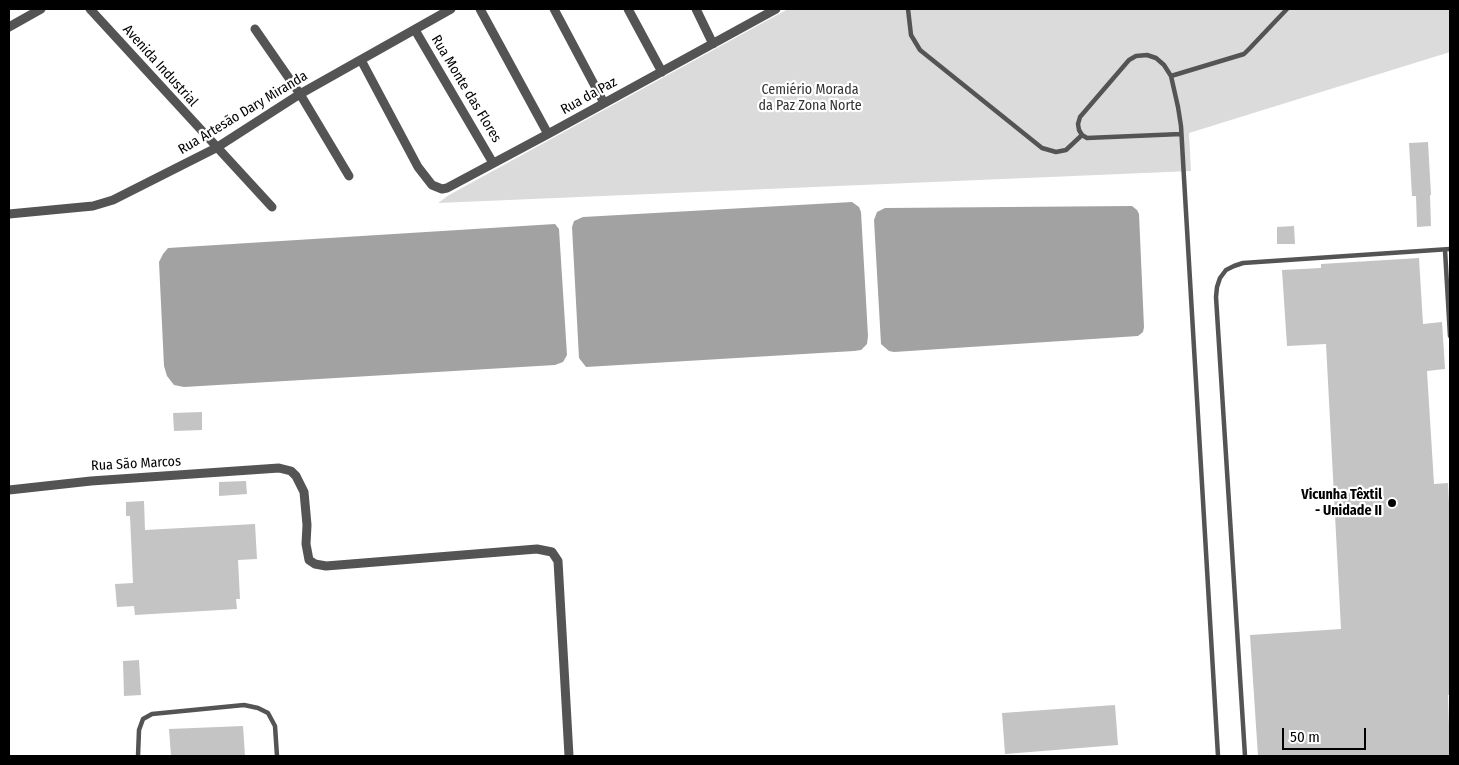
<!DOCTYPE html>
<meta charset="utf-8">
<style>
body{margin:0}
#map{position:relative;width:1459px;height:765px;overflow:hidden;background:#fff;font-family:"Fira Sans Condensed",sans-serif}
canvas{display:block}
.frame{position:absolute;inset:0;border:10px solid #000;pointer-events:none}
.scale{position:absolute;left:1282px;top:728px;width:84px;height:22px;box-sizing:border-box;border:2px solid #000;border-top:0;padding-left:6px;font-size:15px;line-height:18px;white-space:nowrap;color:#000;-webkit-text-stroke:4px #fff;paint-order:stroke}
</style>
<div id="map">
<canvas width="1459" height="765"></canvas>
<div class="frame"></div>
<div class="scale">50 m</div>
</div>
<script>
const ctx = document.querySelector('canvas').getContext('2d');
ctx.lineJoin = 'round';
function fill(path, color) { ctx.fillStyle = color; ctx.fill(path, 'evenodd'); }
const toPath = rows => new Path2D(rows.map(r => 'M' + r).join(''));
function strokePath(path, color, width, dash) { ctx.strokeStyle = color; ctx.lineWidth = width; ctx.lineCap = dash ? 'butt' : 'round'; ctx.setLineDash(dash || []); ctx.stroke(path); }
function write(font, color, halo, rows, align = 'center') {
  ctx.font = font + ' "Fira Sans Condensed",sans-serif'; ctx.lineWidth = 4.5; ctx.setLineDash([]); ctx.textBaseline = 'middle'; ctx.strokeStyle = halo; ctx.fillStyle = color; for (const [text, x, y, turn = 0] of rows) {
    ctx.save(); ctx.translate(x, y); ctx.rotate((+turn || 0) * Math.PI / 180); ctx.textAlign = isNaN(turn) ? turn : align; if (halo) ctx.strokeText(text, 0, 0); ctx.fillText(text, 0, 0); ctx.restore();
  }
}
fill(toPath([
 [788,9,1450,9,1450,52,1189,133,1191,171,438,203,449,195]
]), '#dbdbdb');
fill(toPath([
 [852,202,859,207,861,212,868,336,867,344,861,350,854,351,586,367,579,358,572,227,574,221,583,217],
 [1132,206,1137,210,1139,214,1144,327,1143,332,1138,336,894,352,889,351,881,344,874,220,877,212,885,208],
 [555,224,559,229,567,355,563,362,555,365,184,387,174,385,167,376,164,366,159,262,163,254,168,248]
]), '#a2a2a2');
fill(toPath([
 [1428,142,1431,195,1430,195,1431,226,1417,227,1416,196,1412,196,1409,143],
 [1294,226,1295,244,1277,244,1277,227],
 [1419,258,1423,324,1442,322,1445,369,1427,371,1434,484,1448,483,1450,522,1450,695,1448,695,1450,756,1258,756,1250,635,1341,629,1326,344,1287,346,1282,270,1321,268,1321,264],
 [202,412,202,430,174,431,173,413],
 [246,481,247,494,219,496,219,482],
 [144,501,145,530,255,524,257,559,238,560,240,599,236,599,237,609,135,615,134,606,117,607,115,584,133,583,130,516,126,516,126,502],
 [139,660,141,695,124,696,123,661],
 [1115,705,1118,745,1005,754,1002,713],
 [243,726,245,756,171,756,169,729]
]), '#c4c4c4');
strokePath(toPath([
 [908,9,911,35,920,50,1042,148,1056,152,1066,150,1082,135],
 [1171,76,1244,54,1250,48,1287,9],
 [1181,134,1087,138,1082,135,1079,130,1078,124,1080,117,1129,60,1136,56,1147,55,1156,58,1164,65,1171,76,1178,107,1181,126,1184,178,1218,756],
 [1445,250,1450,336],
 [138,756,139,730,143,719,152,714,244,705,258,708,268,713,275,726,277,756],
 [1245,756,1216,297,1217,287,1220,278,1226,270,1234,266,1243,263,1450,249]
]), '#545454', 4.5);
strokePath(toPath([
 [90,9,272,207],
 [480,9,548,134],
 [554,9,604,103],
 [628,9,662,72],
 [696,9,713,44],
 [9,27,41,9],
 [255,29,300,94,349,176],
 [415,30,493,163],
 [361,60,418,167,432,185,442,189,447,188,548,134,776,9],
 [9,214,93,206,113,200,216,148,300,94,451,9],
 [9,490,91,481,279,468,291,471,296,476,304,492,307,525,306,544,309,560,315,564,326,566,537,549,552,552,558,561,569,756]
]), '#545454', 9);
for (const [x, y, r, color] of [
 [1392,503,5,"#000"]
]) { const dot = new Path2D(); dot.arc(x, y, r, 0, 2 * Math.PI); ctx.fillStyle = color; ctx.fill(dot); strokePath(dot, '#fff', 2); }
write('14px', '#000', '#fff', [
 ["Avenida Industrial",160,66,48],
 ["Rua Monte das Flores",466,89,59],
 ["Rua da Paz",589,96,-29],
 ["Rua Artesão Dary Miranda",243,113,-31],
 ["Rua São Marcos",136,464,-3]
]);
write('14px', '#323232', '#fff', [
 ["Cemiério Morada",810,90],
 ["da Paz Zona Norte",810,106]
]);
write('bold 14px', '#000', '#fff', [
 ["Vicunha Têxtil",1382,495],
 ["- Unidade II",1382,511]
], 'right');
</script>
